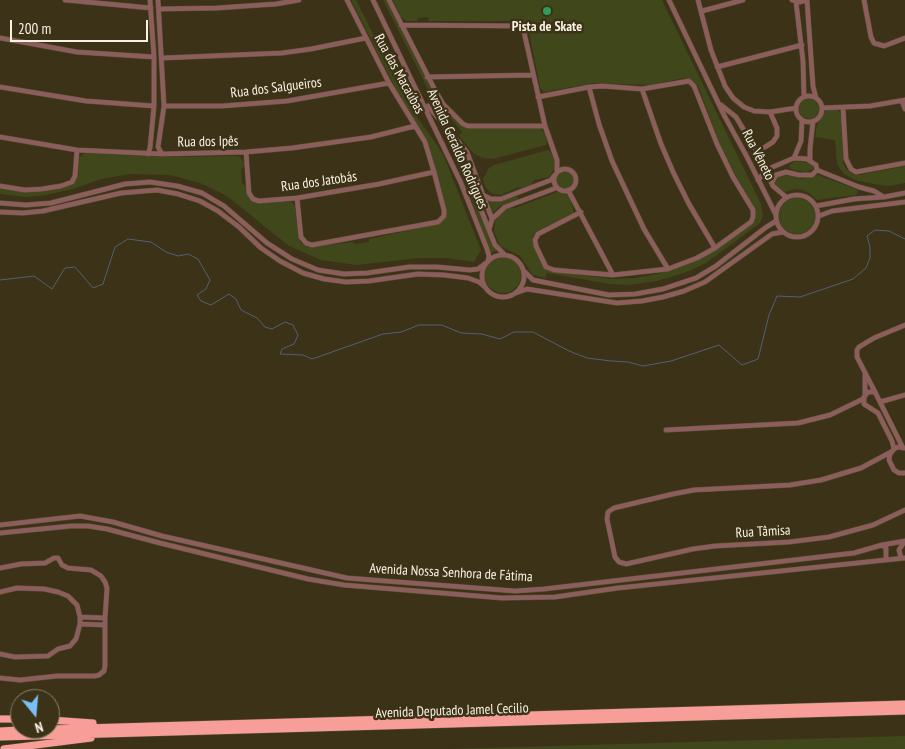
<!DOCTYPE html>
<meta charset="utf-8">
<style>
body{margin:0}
#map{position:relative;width:905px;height:749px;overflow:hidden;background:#3c3217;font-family:"PT Sans Narrow",sans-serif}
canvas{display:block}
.north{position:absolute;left:10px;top:689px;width:50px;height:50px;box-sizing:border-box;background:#3c3217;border:1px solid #877f68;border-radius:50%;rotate:163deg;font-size:14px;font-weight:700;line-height:20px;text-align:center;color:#f8f2e2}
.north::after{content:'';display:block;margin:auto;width:18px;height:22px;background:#7abef8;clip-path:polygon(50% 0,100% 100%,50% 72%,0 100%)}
.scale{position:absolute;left:10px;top:20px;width:138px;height:22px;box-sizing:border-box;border:2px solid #f8f2e2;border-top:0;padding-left:6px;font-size:15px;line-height:18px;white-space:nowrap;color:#f8f2e2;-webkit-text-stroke:4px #3c3217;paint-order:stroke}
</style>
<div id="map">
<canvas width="905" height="749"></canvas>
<div class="north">N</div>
<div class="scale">200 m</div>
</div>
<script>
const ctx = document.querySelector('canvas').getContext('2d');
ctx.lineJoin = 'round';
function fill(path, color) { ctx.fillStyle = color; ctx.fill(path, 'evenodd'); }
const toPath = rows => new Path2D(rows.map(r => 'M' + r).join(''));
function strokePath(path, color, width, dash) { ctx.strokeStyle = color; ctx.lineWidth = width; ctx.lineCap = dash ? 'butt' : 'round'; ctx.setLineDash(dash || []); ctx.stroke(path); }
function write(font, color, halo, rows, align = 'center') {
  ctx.font = font + ' "PT Sans Narrow",sans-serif'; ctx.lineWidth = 5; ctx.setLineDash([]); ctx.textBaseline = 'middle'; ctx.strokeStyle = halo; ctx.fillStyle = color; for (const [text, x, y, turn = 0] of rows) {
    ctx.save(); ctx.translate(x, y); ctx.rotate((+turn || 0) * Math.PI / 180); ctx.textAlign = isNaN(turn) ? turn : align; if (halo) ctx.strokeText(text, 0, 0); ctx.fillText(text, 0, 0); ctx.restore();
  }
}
fill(toPath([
 [351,0,356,0,408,104,443,154,481,250,474,262,447,258,420,258,356,265,321,260,289,246,227,196,200,183,170,175,130,174,101,179,73,189,46,195,27,197,0,194,0,188,24,192,42,192,68,186,77,178,79,158,84,153,161,157,236,156,240,157,243,161,244,166,241,170,242,183,246,187,249,197,257,203,287,201,292,202,295,207,299,238,301,243,308,247,353,242,355,244,369,242,369,239,439,224,445,218,446,212,430,149,424,136,401,99],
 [383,0,386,0,434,94,458,123,469,128,540,128,545,133,547,141,546,145,493,159,482,158,473,153,459,136,462,132,431,95],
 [393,0,662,0,761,204,763,215,760,223,706,263,687,272,657,281,628,285,610,284,547,273,545,278,533,275,520,256,500,246,494,231,495,221,500,212,509,207,515,208,557,192,563,193,569,196,573,208,573,213,537,231,533,236,532,241,541,263,554,272,612,279,635,278,657,274,680,267,754,221,756,216,755,209,735,174,719,142,698,86,692,80,685,78,649,85,593,83,544,92,540,88,529,31,522,23,517,21,429,21,428,17,418,18,418,21,406,21,401,17],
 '799 109a10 10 0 1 1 20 0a10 10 0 1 1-20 0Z',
 [828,110,838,110,841,114,843,164,848,171,853,174,859,175,905,166,905,183,889,186,879,185,855,180,844,174,837,164,835,140,815,137,817,125,825,112],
 [449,137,451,138,497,250,491,253,455,156,447,142],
 [548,150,551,152,556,162,555,168,548,178,543,178,533,181,532,185,521,188,518,187,501,195,492,194,485,187,483,179,489,168,494,165],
 [795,161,809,163,813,166,813,169,806,172,794,170,790,168,789,165],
 '556 180a9 9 0 1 1 18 0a9 9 0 1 1-18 0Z',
 [782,174,802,179,818,175,856,189,858,192,856,195,817,200,809,193,802,190,795,189,785,192,776,186,774,181,775,178],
 [517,196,519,199,500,206,493,213,488,199,500,201],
 '779 216a18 18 0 1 1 36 0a18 18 0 1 1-36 0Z',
 '485 275a18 18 0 1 1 36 0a18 18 0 1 1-36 0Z',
 [905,736,905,749,448,749,655,743]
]), '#40471b');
strokePath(toPath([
 [0,280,34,276,52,289,65,268,75,267,93,288,103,284,115,247,128,239,151,242,166,252,178,256,188,254,198,259,210,280,206,289,197,295,201,301,211,305,229,294,236,299,241,310,257,318,265,327,272,329,285,322,293,325,298,335,294,344,282,349,280,354,303,355,312,359,383,334,401,332,419,325,442,325,461,333,482,334,500,339,514,332,533,332,569,351,587,358,611,361,628,362,643,366,671,361,719,345,742,365,758,359,769,315,777,296,800,297,853,279,866,268,870,258,870,247,867,236,875,230,889,231,905,239]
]), '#516176', 1);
const minor = toPath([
 [65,0,151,8],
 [158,0,164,106,158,147,162,154],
 [373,0,461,183,487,249,489,256,488,261],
 [389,0,436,92,443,104,463,124,468,126,545,126],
 [669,0,724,115,747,157,776,215],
 [698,0,711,50,725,86,733,98,744,107,754,111,770,112,796,108],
 [792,0,800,2,806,0],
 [807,0,813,86,816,98],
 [864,0,871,37,874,43,884,46,905,38],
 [796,2,803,61,804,97],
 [159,9,217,8,276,4,299,0],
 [702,11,743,0],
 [401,25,520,26,524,32,545,126,557,160,557,171],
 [0,38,77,52,154,57],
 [163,58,282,53,311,49,366,38],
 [717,67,802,45],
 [427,77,533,75],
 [0,87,86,101,154,106],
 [589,87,599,124,612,161,644,229,668,269],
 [642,89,661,144,674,174,689,204,715,248],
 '796 109a13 13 0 1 1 26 0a13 13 0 1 1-26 0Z',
 [538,97,589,87,602,86,642,89,689,81,694,86,717,144,733,177,753,210,753,217,751,222,715,248,697,258,668,269,613,275,554,270,546,267,536,246,535,240,538,234,581,212],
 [902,101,905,109],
 [721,105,736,117,757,152,773,186,786,197],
 [164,106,222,106,287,101,389,83],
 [428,106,467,152,492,219,489,230],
 [822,108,870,106,905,100],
 [843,108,846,159,851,169,856,172,905,163],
 [0,137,77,150,162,154,246,152,292,148,371,137,415,126],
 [452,137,495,245,504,254],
 [246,152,249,193,253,199,259,201,297,198,379,184,434,172],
 [757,152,773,142,777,136,777,128,770,112],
 [148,154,150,148,154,106,154,57,150,0],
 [794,158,801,141,802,120],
 [810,160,810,149,813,121],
 '554 180a11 11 0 1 1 22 0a11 11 0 1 1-22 0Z',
 [817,170,859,187,874,191,882,196],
 [758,180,768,169,794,158,807,159,816,165,817,170,812,175,799,175,786,172,776,175,772,182],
 [0,186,25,190,42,189,61,186,72,182,75,176,77,150],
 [568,190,613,275],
 '776 216a21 21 0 1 1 42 0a21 21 0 1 1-42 0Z',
 [483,195,491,199,501,199,551,180,554,176],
 [297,198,301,237,306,243,312,245,438,222,444,216,444,210,434,172,425,142,389,83,347,0],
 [0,203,26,205,51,203,125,184,150,182,177,186,202,193,224,206,267,243,292,259,318,270,344,274,367,273,409,267,437,267,470,270,478,269,486,263],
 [816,206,854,199,884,197,905,193],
 [0,212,23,213,43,211,121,193,157,190,178,194,200,201,218,211,239,227,261,248,280,261,303,273,324,279,346,282,369,281,418,274,444,275,468,278,479,282,485,287],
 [819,216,832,211,905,202],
 [492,219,505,207,556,188],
 '482 276a21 21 0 1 1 42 0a21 21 0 1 1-42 0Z',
 [525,272,533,280,609,295,635,294,663,289,696,278,716,266,765,228,776,221],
 [516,293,527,289,617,303,642,301,663,297,684,291,705,282,772,234,783,232],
 [875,392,857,357,857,350,859,347,874,338,905,325],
 [865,395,865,374],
 [880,402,905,395],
 [666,430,798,423,830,415,863,399],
 [904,448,898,447,894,449,890,454,889,460,894,470,899,473,905,473],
 [894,449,892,441,878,413,864,404,864,397,868,392,875,392,903,448],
 [891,452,861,468,821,480,790,485,694,490,673,494,614,508,608,512,607,519,615,557,619,562,626,564,693,549,715,546,789,542,829,537,873,525,905,510],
 [0,525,80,516,113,522,162,536,347,578,515,591,544,589,854,553,882,545,905,541],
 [0,533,71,526,88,526,107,529,160,543,308,579,344,585,502,598,555,597,618,588,905,558],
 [882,545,886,548,886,560],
 [901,558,899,550,904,542],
 [0,568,21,564,45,563,54,558,58,558,62,565,68,568,91,570,101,576,105,582,107,588,105,618,105,666,104,671,99,675,95,676,57,676,20,680,0,678],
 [0,592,17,588,44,589,58,592,68,596,77,605,80,617,80,624,76,639,70,646,58,649,48,656,15,657,0,654],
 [80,617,105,618],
 [80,624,105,625]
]);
const highway = toPath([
 [0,719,20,719],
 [50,720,93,723],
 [50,729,905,704],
 [0,731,42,729],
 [0,737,905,711],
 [4,749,91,738]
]);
strokePath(minor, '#5a5137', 5.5);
strokePath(highway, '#5a5137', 8);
strokePath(minor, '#8c5e5b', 4.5);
strokePath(highway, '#f89e99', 7);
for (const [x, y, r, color] of [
 [547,11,5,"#2e9e5b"]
]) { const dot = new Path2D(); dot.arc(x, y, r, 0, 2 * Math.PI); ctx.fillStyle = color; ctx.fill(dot); strokePath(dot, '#3c3217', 2); }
write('bold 14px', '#f8f2e2', '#3c3217', [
 ["Pista de Skate",547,27]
]);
write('14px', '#f8f2e2', '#3c3217', [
 ["Rua das Macaúbas",399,74,61],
 ["Rua dos Salgueiros",276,88,-7],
 ["Rua dos Ipês",208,142,-1],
 ["Avenida Geraldo Rodrigues",457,149,66],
 ["Rua Vêneto",758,155,63],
 ["Rua dos Jatobás",319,182,-8],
 ["Rua Tâmisa",763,532,-3],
 ["Avenida Nossa Senhora de Fátima",451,573,3],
 ["Avenida Deputado Jamel Cecilio",452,711,-2]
]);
</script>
